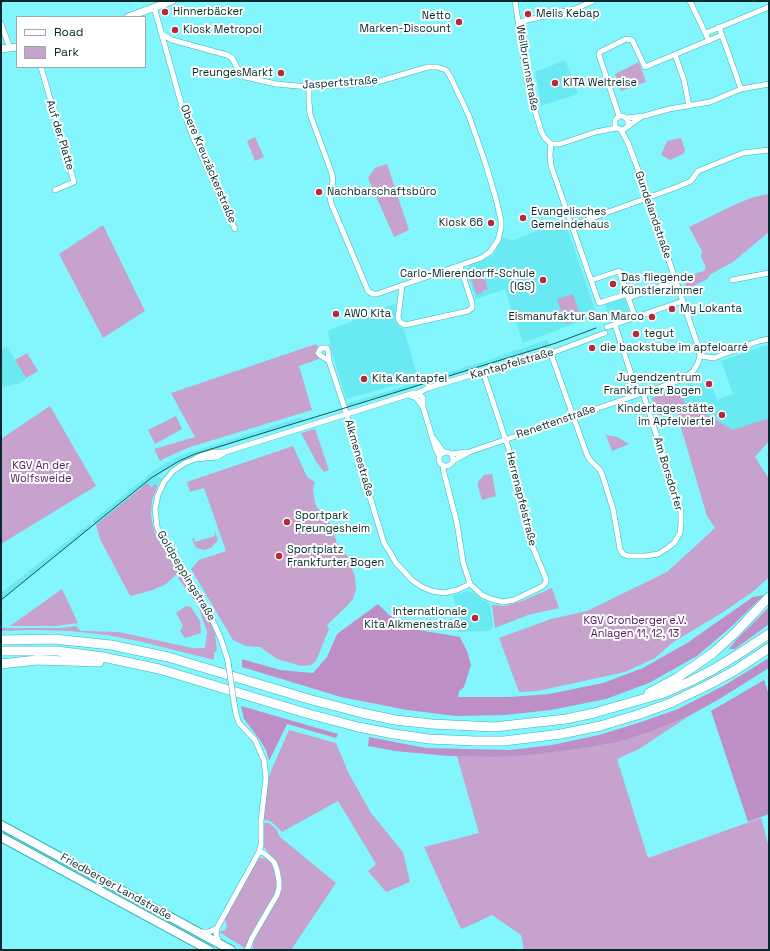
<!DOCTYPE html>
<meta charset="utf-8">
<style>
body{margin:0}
#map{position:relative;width:770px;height:951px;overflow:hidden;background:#83f6fd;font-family:"Space Grotesk",sans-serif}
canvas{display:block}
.frame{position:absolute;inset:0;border:2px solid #02292b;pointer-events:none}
.legend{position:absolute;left:16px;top:16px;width:130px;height:52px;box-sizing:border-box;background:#fff;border:1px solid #9aa9aa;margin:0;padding:5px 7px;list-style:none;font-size:12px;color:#02292b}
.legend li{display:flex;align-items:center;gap:8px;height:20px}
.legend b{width:20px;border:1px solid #9aa9aa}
</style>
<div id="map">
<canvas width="770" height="951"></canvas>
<div class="frame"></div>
<ul class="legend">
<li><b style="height:5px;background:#fff"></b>Road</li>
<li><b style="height:11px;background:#c6a2cd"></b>Park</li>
</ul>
</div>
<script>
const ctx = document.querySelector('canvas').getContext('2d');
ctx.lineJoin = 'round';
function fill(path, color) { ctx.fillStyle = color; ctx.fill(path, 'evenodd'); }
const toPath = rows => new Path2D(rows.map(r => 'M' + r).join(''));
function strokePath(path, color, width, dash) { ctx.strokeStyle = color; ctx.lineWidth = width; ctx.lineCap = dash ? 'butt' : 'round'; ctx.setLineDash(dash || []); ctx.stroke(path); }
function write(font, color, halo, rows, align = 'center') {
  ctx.font = font + ' "Space Grotesk",sans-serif'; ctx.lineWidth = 4; ctx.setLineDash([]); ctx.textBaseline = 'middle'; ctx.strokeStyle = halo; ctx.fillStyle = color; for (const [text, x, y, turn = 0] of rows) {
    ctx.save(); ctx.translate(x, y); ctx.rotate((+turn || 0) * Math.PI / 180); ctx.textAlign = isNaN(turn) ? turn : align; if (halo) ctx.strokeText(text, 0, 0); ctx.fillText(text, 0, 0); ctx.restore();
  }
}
fill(toPath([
 [563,61,566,62,578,94,541,106,535,72],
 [564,219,597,315,523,343,505,289,476,299,467,273,467,269,471,265,493,256,503,237,512,241],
 [624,297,630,315,611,322,605,304],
 [396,303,395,321,400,327,404,329,418,379,346,399,331,349,328,331],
 [547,340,550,346,425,384,424,380,482,362],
 [769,344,769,418,733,431,684,402,679,388,692,383,693,387,710,381,717,400,733,394,721,361],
 [7,346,26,379,16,385,14,383,12,385,4,387,2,387,1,384,1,350],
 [421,381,422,385,407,390,349,407,346,404],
 [302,417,304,421,232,444,179,462,157,476,162,479,158,485,155,484,150,487,147,483,96,525,92,521,155,470,175,458,188,453],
 [89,524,92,527,1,601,1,593],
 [467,591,472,592,481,599,490,604,493,625,492,629,489,631,458,632,458,611,453,596]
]), '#69e9f2');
fill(toPath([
 [639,62,646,82,621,91,615,74],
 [255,137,264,157,255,161,247,141],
 [681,138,685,150,683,154,670,160,661,155,667,141],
 [387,164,409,230,394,237,368,178,375,168],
 [769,194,769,232,733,262,711,274,707,279,698,284,690,287,687,290,684,280,685,279,687,282,691,280,691,277,697,273,704,271,706,267,701,257,702,251,689,227,736,204,754,197],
 [103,225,145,311,103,338,59,254],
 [475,268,479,279,484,277,488,289,482,291,482,293,477,295,469,273,470,270],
 [573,294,581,319,566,324,557,299],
 [316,344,318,347,316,350,316,354,319,359,299,366,312,410,190,447,165,458,160,461,154,449,195,437,171,393],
 [27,353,38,371,26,378,15,360],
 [679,388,684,402,733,430,769,418,769,441,755,457,769,479,769,577,755,590,725,611,672,643,655,658,625,672,538,691,519,692,499,638,551,619,587,611,667,572,715,528,707,516,677,414,670,412,657,416,652,398],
 [50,406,96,486,1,544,1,439],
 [176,416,182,429,155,444,148,430],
 [315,429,329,470,324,472,317,463,301,433],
 [606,435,617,437,629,444,612,451],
 [293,446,307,477,315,482,313,489,314,498,316,506,331,524,337,543,348,557,355,577,356,589,353,599,347,606,327,625,329,629,316,661,311,665,301,666,277,659,260,647,246,646,233,640,191,569,199,560,226,551,204,488,190,492,187,482],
 [492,474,496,496,482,500,478,486,478,482,484,475],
 [147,483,151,487,155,484,158,485,152,500,151,515,153,526,156,536,178,573,166,584,153,590,131,596,129,594,100,539,96,525],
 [214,532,215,532,218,540,211,548,205,550,196,548,192,539,194,538,195,542,215,536],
 [181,575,200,605,211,623,215,634,217,650,214,653,214,660,138,641,107,635,70,631,35,630,1,631,1,627,3,628,61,628,76,626,81,631,119,632,192,648,205,648,207,632,198,605,178,578],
 [552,588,559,608,528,615,495,628,492,605,505,606,522,601],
 [62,589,78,623,57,626,10,626],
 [186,606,191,607,200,621,201,633,185,638,180,631,183,626,176,613],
 [689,716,639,749,617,759,648,858,761,818,769,848,769,950,524,950,521,935,492,915,471,925,461,929,424,847,479,833,457,756,495,757,579,749,619,742,653,731],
 [289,730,336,743,349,774,371,813,403,852,410,882,386,892,368,871,376,864,338,801,282,832,275,825,270,821,264,820,268,780,271,771],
 [264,823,269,823,276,829,280,837,336,883,291,950,253,950,253,944,259,930,280,894,282,882,281,872,276,861,264,847],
 [258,858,265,858,269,860,273,866,277,887,273,897,259,919,245,948,219,932,225,930,227,927,225,919]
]), '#c6a2cd');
fill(toPath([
 [764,595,731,627,697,656,649,683,606,699,551,710,505,715,456,716,407,710,341,697,242,667,242,659,280,670,313,673,327,657,337,634,378,604,389,615,419,630,460,637,467,651,471,665,464,687,459,691,458,697,509,697,549,694,603,683,643,668,687,643,753,597],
 [769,607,769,624,735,649,729,649,736,640],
 [769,658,769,668,721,698,689,716,653,731,619,742,579,749,527,755,495,757,448,756,395,751,368,746,369,737,426,748,510,750,552,745,599,735,641,722,678,709,725,685],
 [764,680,769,695,769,814,748,822,711,711],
 [241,706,338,734,336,738,287,724,269,761,266,750,260,740,244,719]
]), '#be8fc7');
const street = toPath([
 [515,1,527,81,534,107,541,131,545,138,551,144],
 [690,1,709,41],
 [154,7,183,110,193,137,235,229],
 [519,22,575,9,593,1],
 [1,24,10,48],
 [719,27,741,89],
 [706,33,769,7],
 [162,34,172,40,227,55,232,58,240,73,245,77,276,84,309,87,342,85,377,82,428,67,437,67,446,70,451,78,469,116,486,165,496,199,501,220,501,228,498,240,490,252,481,258,377,294,373,294,368,291,331,203,330,197,333,181,332,174,310,114,309,102,309,87],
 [675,55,684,80,689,106],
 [41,67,74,182,55,190],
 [619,116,599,55,600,52,626,39,632,40,645,67,722,35],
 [627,118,644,116,669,109,710,102,741,89,769,84],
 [628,126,628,120,623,116,619,116,615,120,615,125,616,128,623,130,641,117],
 [551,144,550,155,551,166,599,303,627,294],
 [551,144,560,144,596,132,616,128],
 [573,225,677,187,691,181,698,171,743,153,769,150],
 [592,280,619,271,635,317],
 [732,280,769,273],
 [402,286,398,318,400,322,405,325,468,311,472,308,472,303,460,266],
 [628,298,676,281],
 [615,325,636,389],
 [607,327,683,301],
 [549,354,552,357,587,455,590,460,600,470,603,477,613,509,620,549,623,554,628,556,645,556,658,554,666,549,674,543,680,533,681,524,681,512,643,393],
 [700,356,714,358,759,341,769,339],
 [329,361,321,356,318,353,321,348,327,348,328,351,329,361,344,406,366,484,384,543,391,554,396,563,413,581,422,587,432,591,444,593,457,590,470,584],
 [418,393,428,388,544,353,549,354,605,333],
 [408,395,416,398,423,407],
 [434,439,444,453],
 '439 459a7 7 0 1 1 14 0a7 7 0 1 1-14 0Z',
 [451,454,466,452],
 [195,459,217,457,224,453],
 [453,461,469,452,684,379,694,370,698,363,700,356,698,346,636,164,628,143,621,130],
 [443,466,444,473,457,523,463,562,470,584,482,595,491,599,503,602,514,600,543,586,546,582,546,579,529,538,512,459,483,372],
 [228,661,221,639,211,617,165,544,157,527,155,509,158,495,164,482,173,471,185,463,195,459,200,456,214,452,225,452,414,393,418,393,423,398,423,407,436,450,440,457],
 [201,932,209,932,217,928],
 [219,943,216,934,217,928,259,852,261,845,261,821,266,778,264,760,255,740,239,723,236,714,234,703],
 [247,950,252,938,277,895,279,888,279,881,277,870,274,862,264,853,259,852]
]);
const secondary = toPath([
 [128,17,172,1],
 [1,49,17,47]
]);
const primary = toPath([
 [1,825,231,950],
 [1,837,209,950]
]);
const highway = toPath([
 [1,640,54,639,111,645,168,657,312,700,362,713,395,720,432,724,494,727,566,719,594,713,664,693,691,681,714,669,737,655,769,634],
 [1,651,57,651,103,657,159,669,309,714,358,727,394,734,429,739,475,741,504,741,561,734,600,726,637,715,668,704,708,685,734,671,769,648],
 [1,664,37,660,99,662],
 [649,693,677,678,713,653,736,632,769,597]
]);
strokePath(street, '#38b2b9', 6);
strokePath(secondary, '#38b2b9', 8);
strokePath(primary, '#38b2b9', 10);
strokePath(highway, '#38b2b9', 10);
strokePath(street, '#fff', 5);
strokePath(secondary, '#fff', 7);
strokePath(primary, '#fff', 8);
strokePath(highway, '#fff', 9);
strokePath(toPath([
 [1,600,151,478,179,461,195,454,556,343,596,328]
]), '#1d5457', 1);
const streetBridge = toPath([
 [228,661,234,703]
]);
strokePath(streetBridge, '#38b2b9', 6, []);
strokePath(streetBridge, '#fff', 5);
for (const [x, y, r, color] of [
 [165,12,4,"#b92838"],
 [528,14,4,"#b92838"],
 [459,22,4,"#b92838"],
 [175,30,4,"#b92838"],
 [281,73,4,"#b92838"],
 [555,83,4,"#b92838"],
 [319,192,4,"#b92838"],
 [523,218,4,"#b92838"],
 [491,223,4,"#b92838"],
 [543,280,4,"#b92838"],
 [613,284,4,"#b92838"],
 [672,309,4,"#b92838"],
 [336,314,4,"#b92838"],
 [652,317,4,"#b92838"],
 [636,334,4,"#b92838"],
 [592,348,4,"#b92838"],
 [364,379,4,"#b92838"],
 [709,384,4,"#b92838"],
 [722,415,4,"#b92838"],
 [287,522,4,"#b92838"],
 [279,556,4,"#b92838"],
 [475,618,4,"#b92838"]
]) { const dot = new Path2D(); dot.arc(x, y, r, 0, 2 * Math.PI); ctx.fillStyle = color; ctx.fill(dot); strokePath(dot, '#fff', 1.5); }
write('11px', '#02292b', '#fff', [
 ["Hinnerbäcker",173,12],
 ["Melis Kebap",536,14],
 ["Netto",451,16,"right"],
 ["Marken-Discount",451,29,"right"],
 ["Kiosk Metropol",183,30],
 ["PreungesMarkt",273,73,"right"],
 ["KITA Weltreise",563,83],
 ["Nachbarschaftsbüro",327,192],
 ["Evangelisches",531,212],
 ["Gemeindehaus",531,225],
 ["Kiosk 66",483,223,"right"],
 ["Carlo-Mierendorff-Schule",535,274,"right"],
 ["(IGS)",535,287,"right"],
 ["Das fliegende",621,278],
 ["Künstlerzimmer",621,291],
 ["My Lokanta",680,309],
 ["AWO Kita",344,314],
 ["Eismanufaktur San Marco",644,317,"right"],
 ["tegut",644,334],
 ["die backstube im apfelcarré",600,348],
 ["Jugendzentrum",701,378,"right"],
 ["Frankfurter Bogen",701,391,"right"],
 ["Kita Kantapfel",372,379],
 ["Kindertagesstätte",714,409,"right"],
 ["im Apfelviertel",714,422,"right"],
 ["Sportpark",295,516],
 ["Preungesheim",295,529],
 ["Sportplatz",287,550],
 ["Frankfurter Bogen",287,563],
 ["Internationale",467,612,"right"],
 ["Kita Alkmenestraße",467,625,"right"]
], 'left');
write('11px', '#02292b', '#fff', [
 ["Weilbrunnstraße",527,68,80],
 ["Jaspertstraße",340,83,-4],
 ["Auf der Platte",60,135,73],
 ["Obere Kreuzäckerstraße",208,164,67],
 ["Gundelandstraße",653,215,71],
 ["Kantapfelstraße",512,364,-16],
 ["Renettenstraße",556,422,-19],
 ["Alkmenestraße",359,458,74],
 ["Am Borsdorfer",668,474,73],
 ["Herrenapfelstraße",521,499,76],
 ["Goldpeppingstraße",186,576,59],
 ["Friedberger Landstraße",116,887,29]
]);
write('11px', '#53195e', '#fff', [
 ["KGV An der",41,466],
 ["Wolfsweide",41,479],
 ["KGV Cronberger e.V.",635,621],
 ["Anlagen 11, 12, 13",635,634]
]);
</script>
